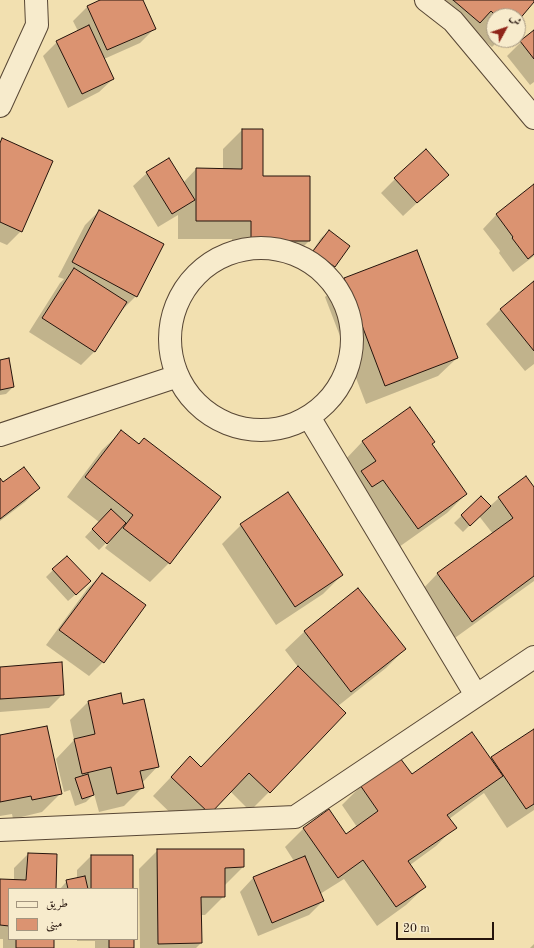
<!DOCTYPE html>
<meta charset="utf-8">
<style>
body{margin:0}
#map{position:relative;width:534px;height:948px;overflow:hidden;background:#f2e0b0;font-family:"Old Standard TT",Amiri,serif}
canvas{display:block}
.legend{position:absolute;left:8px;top:888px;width:130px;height:52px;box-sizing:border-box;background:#f7ebcc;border:1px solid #a3957f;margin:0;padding:5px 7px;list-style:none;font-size:12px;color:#25140c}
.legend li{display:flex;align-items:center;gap:8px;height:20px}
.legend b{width:20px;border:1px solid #a3957f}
.north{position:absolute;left:486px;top:8px;width:40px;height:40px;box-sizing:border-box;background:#f7ebcc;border:1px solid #a3957f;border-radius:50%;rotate:50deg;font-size:11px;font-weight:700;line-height:16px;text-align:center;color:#25140c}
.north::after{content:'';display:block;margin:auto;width:14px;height:18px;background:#8f2418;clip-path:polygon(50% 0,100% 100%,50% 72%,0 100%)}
.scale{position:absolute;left:396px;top:922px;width:98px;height:18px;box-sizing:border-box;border:2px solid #25140c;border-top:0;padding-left:5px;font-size:12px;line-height:14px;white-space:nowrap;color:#25140c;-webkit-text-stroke:3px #f7ebcc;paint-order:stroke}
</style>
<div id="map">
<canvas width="534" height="948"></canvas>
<ul class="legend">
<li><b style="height:5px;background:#f7ebcc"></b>طريق</li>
<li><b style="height:11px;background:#db9371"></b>مبنى</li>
</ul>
<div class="north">ش</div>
<div class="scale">20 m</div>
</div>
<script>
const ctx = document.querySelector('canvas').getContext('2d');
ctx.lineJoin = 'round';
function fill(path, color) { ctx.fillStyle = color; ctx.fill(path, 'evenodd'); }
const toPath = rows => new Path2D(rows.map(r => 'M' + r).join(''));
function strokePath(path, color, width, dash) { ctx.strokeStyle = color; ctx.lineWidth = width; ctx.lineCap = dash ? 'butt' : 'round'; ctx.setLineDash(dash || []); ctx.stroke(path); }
fill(toPath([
 [102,0,142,0,154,29,140,43,104,59,113,79,99,92,68,108,43,56,57,42,78,31,73,21,87,7],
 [413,0,534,0,534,1,518,19,518,16,494,16,494,40,499,40,492,47,472,30,461,41],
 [534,32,534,82,530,85,507,56,521,42],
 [242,130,262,177,309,241,290,260,233,259,232,239,178,239,178,215,158,227,133,186,147,173,183,183,196,169,223,170,223,149],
 [2,139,21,231,7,245,0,242,0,142],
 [447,175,403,216,381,193,395,179],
 [534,186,534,256,513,272,499,253,500,251,483,229,496,215],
 [99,211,136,296,122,310,121,309,94,352,81,365,29,332,60,283,64,279,58,277,85,225],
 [329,231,335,266,327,274,307,259,321,238],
 [344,279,457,358,438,376,366,404,325,297],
 [534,282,534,364,525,371,486,324,500,310],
 [0,361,13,387,6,394,0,395],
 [409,408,431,445,466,494,447,513,399,547,344,461,362,442],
 [121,432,138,445,220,498,169,563,150,582,105,548,111,540,110,539,99,550,85,537,99,522,67,497,102,450],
 [0,480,3,484,39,488,25,502,0,521],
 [534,486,534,581,452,640,419,593,437,574,493,534,479,516,463,532,454,523,481,497,490,506,499,498],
 [241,525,342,575,323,594,276,625,222,544],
 [53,570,82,589,68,601,46,577],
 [102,574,103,662,89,676,46,645,88,588],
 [358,589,405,649,386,668,338,706,269,792,250,811,230,791,190,832,153,796,190,757,201,768,298,667,285,650,304,632],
 [0,668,63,694,49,708,0,712],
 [88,702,122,706,158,766,142,783,143,787,124,806,99,812,94,794,86,802,75,806,70,790,64,792,56,759,74,740,70,720],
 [534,730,534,810,507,828,484,793,449,819,455,827,436,846,410,865,425,887,406,905,377,926,344,879,320,894,323,901,309,915,258,936,240,892,253,878,294,861,285,847,304,828,345,835,357,827,342,805,361,786,490,759],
 [0,736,61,793,42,812,13,819,12,814,0,816],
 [158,850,243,867,224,886,224,896,205,915,200,915,201,943,196,948,140,948,139,869],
 [28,854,55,889,9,889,9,939,53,939,53,948,3,948,3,939,0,939,0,880,14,880,14,868],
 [91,856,132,889,60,889,67,881,77,879,77,870],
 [77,939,133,939,133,948,95,948,95,941,77,941],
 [534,944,534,948,530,948]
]), '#0003');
const building = toPath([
 [100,0,143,0,156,29,107,50,87,6,100,0],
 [453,0,534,0,534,2,518,21,518,16,496,16,491,11,480,23,453,0],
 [89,25,114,79,82,94,56,41,89,25],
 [534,30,534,59,520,41,534,30],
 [242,129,263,129,263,176,310,176,310,241,251,241,251,221,196,221,196,168,242,169,242,129],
 [2,138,53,161,22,232,0,222,0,143,2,138],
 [426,149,449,175,417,203,394,178,426,149],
 [169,158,195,200,172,214,146,172,169,158],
 [534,184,534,254,528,259,512,238,513,237,496,214,534,184],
 [99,210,164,244,137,297,72,262,99,210],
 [329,230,350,246,335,267,313,251,329,230],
 [417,250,458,358,385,386,344,278,417,250],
 [74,268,127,302,95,352,42,318,74,268],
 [534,281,534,351,500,309,534,281],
 [9,358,14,387,0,390,0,360,9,358],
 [410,407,435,442,432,444,467,494,418,529,383,480,372,487,361,471,376,461,362,441,410,407],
 [121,430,139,444,144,438,221,497,170,564,123,528,133,515,85,477,121,430],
 [24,467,40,488,0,519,0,478,3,482,24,467],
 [526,476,534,487,534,576,472,622,437,573,513,518,498,497,526,476],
 [288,492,343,575,295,607,240,524,288,492],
 [481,496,491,506,470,526,461,515,481,496],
 [111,509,126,523,107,544,92,529,111,509],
 [67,556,91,581,76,595,52,569,67,556],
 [102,573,146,605,104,663,59,630,102,573],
 [358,588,406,649,351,692,304,631,358,588],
 [62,662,64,695,0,699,0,667,62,662],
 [298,666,346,713,270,793,249,773,210,814,171,777,190,756,201,767,298,666],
 [121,693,123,704,144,699,159,767,140,771,144,788,117,794,111,767,82,774,74,739,95,734,88,701,121,693],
 [47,726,62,794,32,800,31,796,0,802,0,735,47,726],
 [534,729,534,804,526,809,491,757,534,729],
 [472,732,503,776,447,815,457,828,408,861,426,887,396,907,363,860,338,878,303,828,329,809,346,834,378,811,360,785,400,758,412,774,472,732],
 [88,774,94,795,82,799,75,778,88,774],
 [157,849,244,849,244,867,225,868,225,897,201,897,202,943,158,944,157,849],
 [28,853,57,854,56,889,9,889,9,926,0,925,0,879,26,880,28,853],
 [91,855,133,855,133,889,91,889,91,855],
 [305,856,324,901,272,923,253,877,305,856],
 [85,876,88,889,68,889,66,880,85,876],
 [16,939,54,939,54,948,16,948,16,939],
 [109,939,134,939,134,948,109,948,109,939]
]);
fill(building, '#db9371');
strokePath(building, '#25140c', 1);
const minor = toPath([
 [426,0,453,21,534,118],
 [0,106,37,25,36,0],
 '170 339a91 91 0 1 1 182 0a91 91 0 1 1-182 0Z',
 [309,417,476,695],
 [0,435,178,376],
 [0,830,295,817,534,657]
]);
strokePath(minor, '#584735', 24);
strokePath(minor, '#f7ebcc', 22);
</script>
